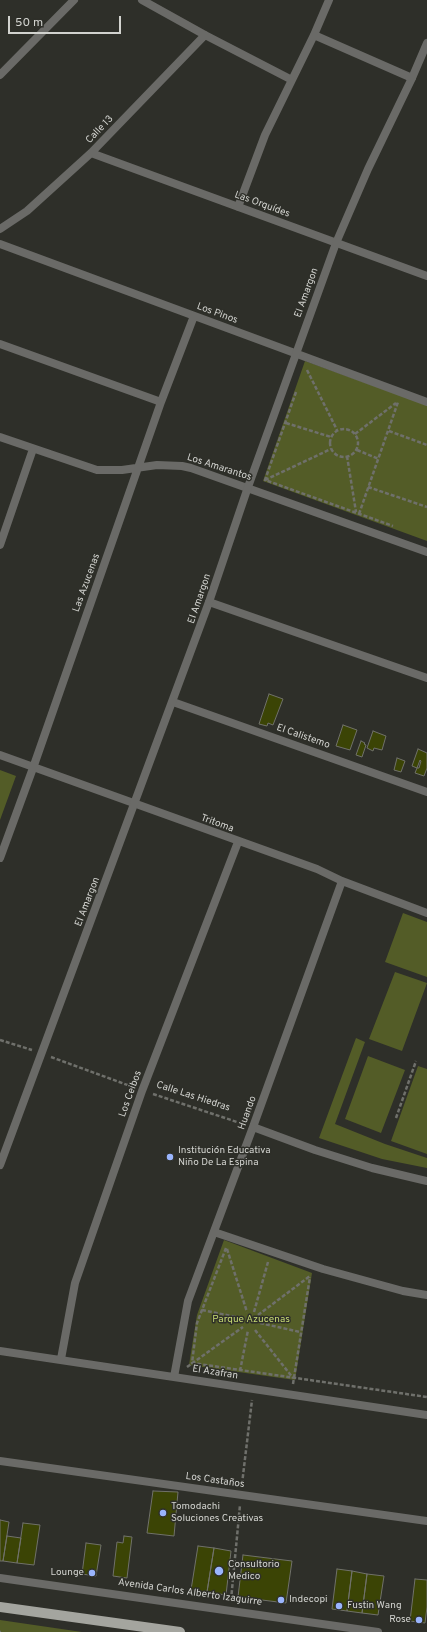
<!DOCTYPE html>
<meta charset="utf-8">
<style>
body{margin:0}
#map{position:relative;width:427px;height:1632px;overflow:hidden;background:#2e2f29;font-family:Overpass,sans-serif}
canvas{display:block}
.scale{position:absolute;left:8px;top:16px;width:113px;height:18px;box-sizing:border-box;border:2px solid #d2d3cf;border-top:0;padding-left:5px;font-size:12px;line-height:14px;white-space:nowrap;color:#d2d3cf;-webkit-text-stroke:3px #2e2f29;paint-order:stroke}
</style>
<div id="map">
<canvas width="427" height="1632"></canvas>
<div class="scale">50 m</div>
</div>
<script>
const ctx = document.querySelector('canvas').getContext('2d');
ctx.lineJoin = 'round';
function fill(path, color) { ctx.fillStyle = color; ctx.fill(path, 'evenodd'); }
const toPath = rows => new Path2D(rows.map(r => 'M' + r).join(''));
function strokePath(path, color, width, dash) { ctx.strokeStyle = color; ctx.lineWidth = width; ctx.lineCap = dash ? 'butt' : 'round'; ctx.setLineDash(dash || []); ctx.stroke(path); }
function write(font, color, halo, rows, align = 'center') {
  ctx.font = font + ' Overpass,sans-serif'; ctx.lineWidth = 3; ctx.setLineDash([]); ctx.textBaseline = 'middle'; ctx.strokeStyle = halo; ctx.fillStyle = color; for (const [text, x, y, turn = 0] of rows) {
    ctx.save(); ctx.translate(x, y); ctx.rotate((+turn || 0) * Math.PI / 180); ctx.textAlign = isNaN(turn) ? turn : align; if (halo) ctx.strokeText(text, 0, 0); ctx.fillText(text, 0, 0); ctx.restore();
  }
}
fill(toPath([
 [305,361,427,405,427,541,263,481],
 [0,770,16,776,0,820],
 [403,913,427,922,427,977,385,962],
 [395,972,427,983,402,1051,369,1039],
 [356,1038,365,1042,335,1124,385,1144,427,1158,427,1168,382,1159,319,1138],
 [368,1056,405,1070,381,1133,345,1119],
 [418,1066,427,1069,427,1154,391,1141],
 [224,1240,312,1273,295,1380,189,1365,197,1315],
 [0,1620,82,1632,0,1632]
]), '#535c27');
const building = toPath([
 [269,694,283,699,273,725,268,723,267,726,259,724,269,694],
 [343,725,357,730,350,750,336,746,343,725],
 [373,731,386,736,382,750,374,748,373,751,367,748,373,731],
 [361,741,365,743,364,744,366,745,362,757,356,755,361,741],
 [418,749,427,753,427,768,424,776,415,773,417,768,419,768,421,761,420,760,417,768,412,766,418,749],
 [397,758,405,761,401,772,394,770,397,758],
 [153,1491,178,1492,174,1536,147,1533,153,1491],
 [0,1520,9,1522,3,1561,0,1561,0,1520],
 [23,1523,40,1525,34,1565,17,1563,23,1523],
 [7,1536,21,1538,17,1563,3,1561,7,1536],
 [124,1536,132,1537,127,1578,113,1576,117,1542,123,1543,124,1536],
 [86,1543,101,1545,96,1576,82,1574,86,1543],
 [198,1546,214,1548,207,1592,191,1590,198,1546],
 [214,1548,231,1551,226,1595,207,1592,214,1548],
 [243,1555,292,1561,286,1603,238,1597,243,1555],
 [337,1569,352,1571,347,1611,332,1609,337,1569],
 [352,1571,367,1574,362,1613,347,1611,352,1571],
 [367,1574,384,1576,378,1615,362,1613,367,1574],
 [415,1579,427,1580,427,1607,425,1623,410,1621,415,1579]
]);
fill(building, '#3b4405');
strokePath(building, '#70716a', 1);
strokePath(toPath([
 [307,370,337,430],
 [296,392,265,480,393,526],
 [286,423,331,437],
 '330 443a14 14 0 1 1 28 0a14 14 0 1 1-28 0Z',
 [389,431,427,445],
 [355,434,396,403],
 [357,450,379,459],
 [347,456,356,512],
 [265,480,331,449],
 [368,487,427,507],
 [359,514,398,402],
 [0,1040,32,1050],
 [51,1057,133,1087],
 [153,1094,243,1124],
 [396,1118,416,1061],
 [226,1248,197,1323,192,1363,427,1397],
 [227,1249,247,1312],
 [202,1310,241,1318],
 [254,1312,268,1262],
 [258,1315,310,1276],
 [260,1323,300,1332],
 [255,1330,293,1378],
 [187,1367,243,1327],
 [240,1371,248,1330],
 [293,1384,310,1277],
 [242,1484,252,1400],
 [231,1600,240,1505],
 [0,1632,1,1632]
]), '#6f706b', 2.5, [4, 2]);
strokePath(toPath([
 [142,0,205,35,292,80],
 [314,35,412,78],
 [0,75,74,0],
 [91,153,427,276],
 [238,207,265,135,314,35,329,0],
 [0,229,27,211,91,153,205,35],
 [0,244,427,402],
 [0,344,161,402],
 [0,437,97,470,122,470,157,465,182,466,191,468,427,552],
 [0,545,33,449],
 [209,602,427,678],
 [173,702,427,792],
 [0,755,317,869,342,881,427,913],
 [0,858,33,768,161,402,194,316],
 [253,1127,315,1150,372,1168,427,1181],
 [214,1232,323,1269,403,1291,427,1295],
 [0,1351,427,1415],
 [61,1359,75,1283,142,1091,238,842],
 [174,1377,188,1301,253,1127,342,881],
 [0,1461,427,1521]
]), '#6a6a67', 8);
strokePath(toPath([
 [0,1165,209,602,248,487,336,243,368,169,412,78,427,43],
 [0,1578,378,1632]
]), '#6a6a67', 8);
strokePath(toPath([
 [0,1607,180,1632]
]), '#a4a59f', 10);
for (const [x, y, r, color] of [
 [170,1157,4,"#9ab5fd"],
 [163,1513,4,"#9ab5fd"],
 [219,1571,5,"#9ab5fd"],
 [92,1573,4,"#9ab5fd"],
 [281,1600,4,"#9ab5fd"],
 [339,1606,4,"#9ab5fd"],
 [419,1620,4,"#9ab5fd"]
]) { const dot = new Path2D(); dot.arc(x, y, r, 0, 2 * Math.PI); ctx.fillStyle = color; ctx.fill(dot); strokePath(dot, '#2e2f29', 1.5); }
write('10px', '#d2d3cf', '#2e2f29', [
 ["Calle 13",100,130,-46],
 ["Las Orquídes",262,205,20],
 ["El Amargon",307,293,-70],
 ["Los Pinos",217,314,20],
 ["Los Amarantos",219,468,18],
 ["Las Azucenas",87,583,-70],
 ["El Amargon",200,599,-71],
 ["El Calistemo",303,737,19],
 ["Tritoma",217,824,20],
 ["El Amargon",88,902,-69],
 ["Los Ceibos",131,1094,-70],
 ["Calle Las Hiedras",193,1097,18],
 ["Huando",248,1113,-70],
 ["El Azafran",215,1373,9],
 ["Los Castaños",215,1481,8],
 ["Avenida Carlos Alberto Izaguirre",190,1593,8]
]);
write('10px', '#d2d3cf', '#2e2f29', [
 ["Institución Educativa",178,1151],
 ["Niño De La Espina",178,1163],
 ["Tomodachi",171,1507],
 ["Soluciones Creativas",171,1519],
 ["Consultorio",228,1565],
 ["Medico",228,1577],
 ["Lounge",84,1573,"right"],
 ["Indecopi",289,1600],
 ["Fustin Wang",347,1606],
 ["Rose",411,1620,"right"]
], 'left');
write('10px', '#c6da72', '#2e2f29', [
 ["Parque Azucenas",251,1320]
]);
</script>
